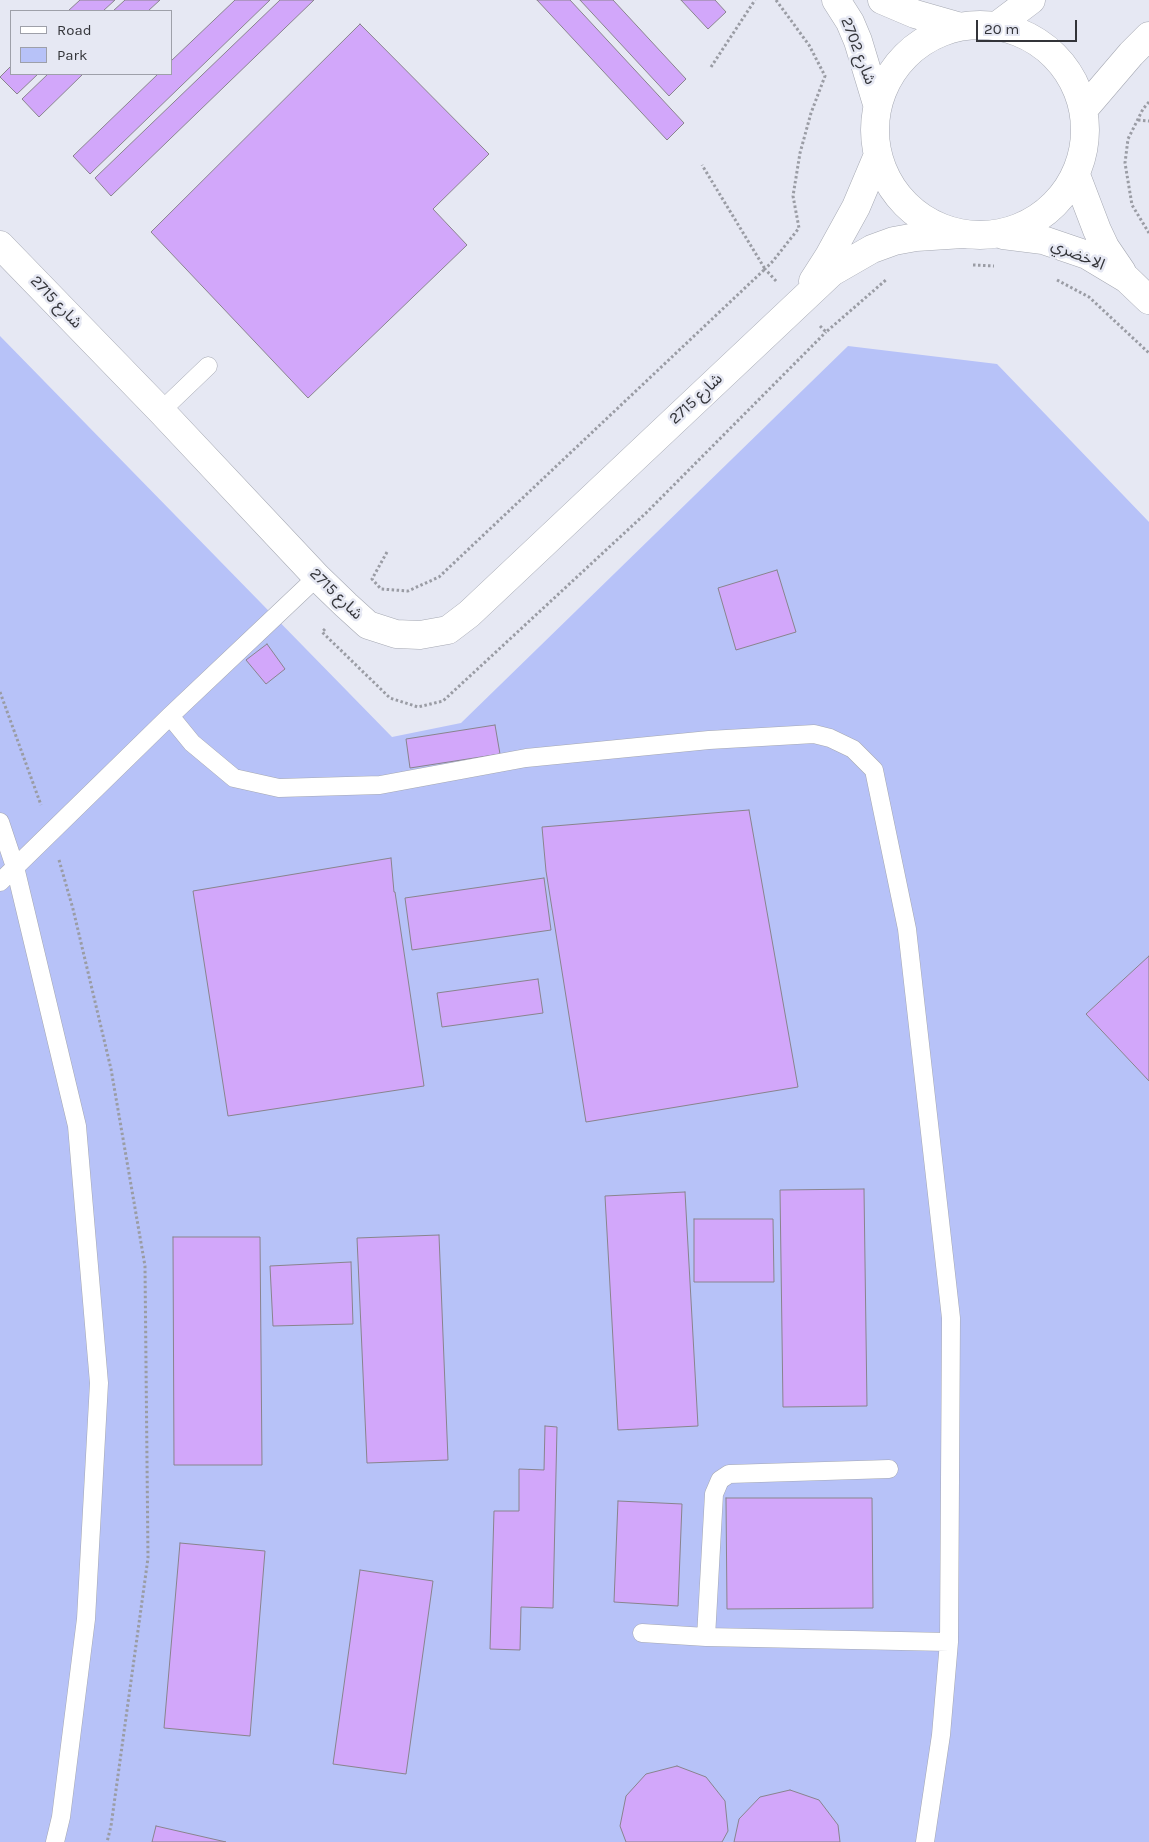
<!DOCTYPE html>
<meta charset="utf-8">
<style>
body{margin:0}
#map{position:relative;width:1149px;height:1842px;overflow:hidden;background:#e6e8f3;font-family:Karla,sans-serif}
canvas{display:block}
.legend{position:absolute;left:10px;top:10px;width:162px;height:65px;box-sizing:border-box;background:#e6e8f3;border:1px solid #9ea0a9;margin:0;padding:6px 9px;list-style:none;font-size:15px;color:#333439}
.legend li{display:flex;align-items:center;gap:10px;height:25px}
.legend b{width:25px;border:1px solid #9ea0a9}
.scale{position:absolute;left:976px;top:20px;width:101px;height:22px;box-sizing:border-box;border:2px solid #333439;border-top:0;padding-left:6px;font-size:15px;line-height:18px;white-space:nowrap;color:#333439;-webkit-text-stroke:4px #e6e8f3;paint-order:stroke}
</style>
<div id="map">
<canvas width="1149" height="1842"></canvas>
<ul class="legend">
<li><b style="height:6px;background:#fff"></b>Road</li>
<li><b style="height:14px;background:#b7c2f8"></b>Park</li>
</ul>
<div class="scale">20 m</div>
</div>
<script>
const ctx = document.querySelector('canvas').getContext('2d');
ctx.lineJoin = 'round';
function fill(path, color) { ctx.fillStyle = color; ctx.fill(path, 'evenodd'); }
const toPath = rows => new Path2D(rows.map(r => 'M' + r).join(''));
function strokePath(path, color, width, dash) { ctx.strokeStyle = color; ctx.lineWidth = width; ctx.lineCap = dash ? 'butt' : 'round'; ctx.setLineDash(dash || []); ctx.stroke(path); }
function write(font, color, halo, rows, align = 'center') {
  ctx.font = font + ' Karla,"Noto Sans Arabic",sans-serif'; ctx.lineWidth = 5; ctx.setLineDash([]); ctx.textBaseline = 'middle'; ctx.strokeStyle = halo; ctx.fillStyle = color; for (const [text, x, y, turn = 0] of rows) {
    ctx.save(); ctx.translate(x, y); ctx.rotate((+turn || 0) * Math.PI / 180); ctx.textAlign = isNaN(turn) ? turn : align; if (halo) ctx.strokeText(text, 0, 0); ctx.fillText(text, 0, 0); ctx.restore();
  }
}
fill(toPath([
 [0,336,392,737,461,723,848,346,997,364,1149,522,1149,1842,0,1842]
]), '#b7c2f8');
const building = toPath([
 [80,0,115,0,103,11,68,11,80,0],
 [125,0,160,0,148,11,113,11,125,0],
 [235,0,270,0,90,174,73,156,158,74,171,74,171,61,235,0],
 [280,0,314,0,111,196,95,178,280,0],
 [537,0,570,0,684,123,667,140,537,0],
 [580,0,613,0,686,79,669,96,580,0],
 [681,0,715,0,726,12,708,29,681,0],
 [360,24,489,154,433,209,467,245,308,398,151,232,360,24],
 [11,66,11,74,38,74,17,94,0,77,11,66],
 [48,74,83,74,39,117,22,99,48,74],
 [777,570,796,632,736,650,718,588,777,570],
 [267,644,285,669,266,684,246,660,267,644],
 [495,725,500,754,410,768,406,739,495,725],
 [749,810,798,1087,586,1122,546,871,542,827,749,810],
 [391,858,394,892,395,892,424,1086,228,1116,193,891,391,858],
 [544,878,551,930,412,950,405,898,544,878],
 [1149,956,1149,1081,1086,1014,1149,956],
 [538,979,543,1013,442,1027,437,993,538,979],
 [864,1189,867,1406,783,1407,780,1190,864,1189],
 [685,1192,698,1426,618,1430,605,1196,685,1192],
 [694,1219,773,1219,774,1282,694,1282,694,1219],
 [439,1235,448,1460,367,1463,357,1238,439,1235],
 [173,1237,260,1237,262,1465,174,1465,173,1237],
 [351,1262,353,1324,273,1326,270,1266,351,1262],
 [545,1426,557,1427,553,1608,521,1607,520,1650,490,1649,494,1511,519,1511,519,1469,544,1470,545,1426],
 [726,1498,872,1498,873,1608,727,1609,726,1498],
 [618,1501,682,1504,678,1606,614,1602,618,1501],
 [180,1543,265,1551,250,1736,164,1728,180,1543],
 [360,1570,433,1581,406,1774,333,1764,360,1570],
 [677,1766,706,1777,725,1801,728,1831,722,1842,626,1842,620,1826,626,1796,646,1774,677,1766],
 [790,1790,819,1800,838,1825,840,1842,734,1842,739,1819,760,1797,790,1790],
 [156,1826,226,1842,152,1842,156,1826]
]);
fill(building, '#d2a7fa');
strokePath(building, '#89848e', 1);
const service = toPath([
 [161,411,208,366],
 [170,716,192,743,234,778,279,788,380,785,526,758,709,740,814,734,830,738,853,749,874,770,907,929,951,1318,949,1642,941,1735,925,1842],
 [0,822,15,867,77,1126,99,1383,86,1619,61,1817,55,1842],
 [0,882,170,716,317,577],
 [642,1633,706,1637,949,1642],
 [706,1637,714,1494,720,1480,729,1474,889,1469]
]);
const minor = toPath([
 [836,0,850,22,858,41,877,104],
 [882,0,915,14,957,26],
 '875 130a105 105 0 1 1 210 0a105 105 0 1 1-210 0Z',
 [998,25,1031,0],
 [1084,109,1131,54,1149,36],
 [1076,175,1097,230,1105,247,1122,272],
 [1003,235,1043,240,1087,255,1127,279,1149,300],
 [0,245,161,411,317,577,346,605,368,625,396,634,420,635,448,630,469,614,832,272,872,249,894,241,916,237,963,234],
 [813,281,829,256,856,207,878,155]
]);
strokePath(service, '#a5a8b2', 19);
strokePath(minor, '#a5a8b2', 29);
strokePath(toPath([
 [776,0,809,45,825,76,811,113,800,153,793,196,799,228,773,261,765,269,777,282],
 [711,67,755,0],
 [1149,102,1143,109,1128,139,1125,163,1132,205,1149,233],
 [1138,120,1149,121],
 [973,265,994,266],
 [1057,280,1089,297,1149,353],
 [820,326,826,332,887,279],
 [387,552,372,579,381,589,408,591,439,577,765,269,702,165],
 [325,629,322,632,390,698,418,707,443,701,646,513,826,332],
 [0,692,41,805],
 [59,860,73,909,111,1069,145,1266,148,1558,111,1826,107,1842]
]), '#9a9ca4', 3, [2.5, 2.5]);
strokePath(service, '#fff', 18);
strokePath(minor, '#fff', 28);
write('16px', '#333439', '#e6e8f3', [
 ["شارع 2702",858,51,69],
 ["الاخضري",1078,255,23],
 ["شارع 2715",56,302,46],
 ["شارع 2715",696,399,-43],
 ["شارع 2715",336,594,44]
]);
</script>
